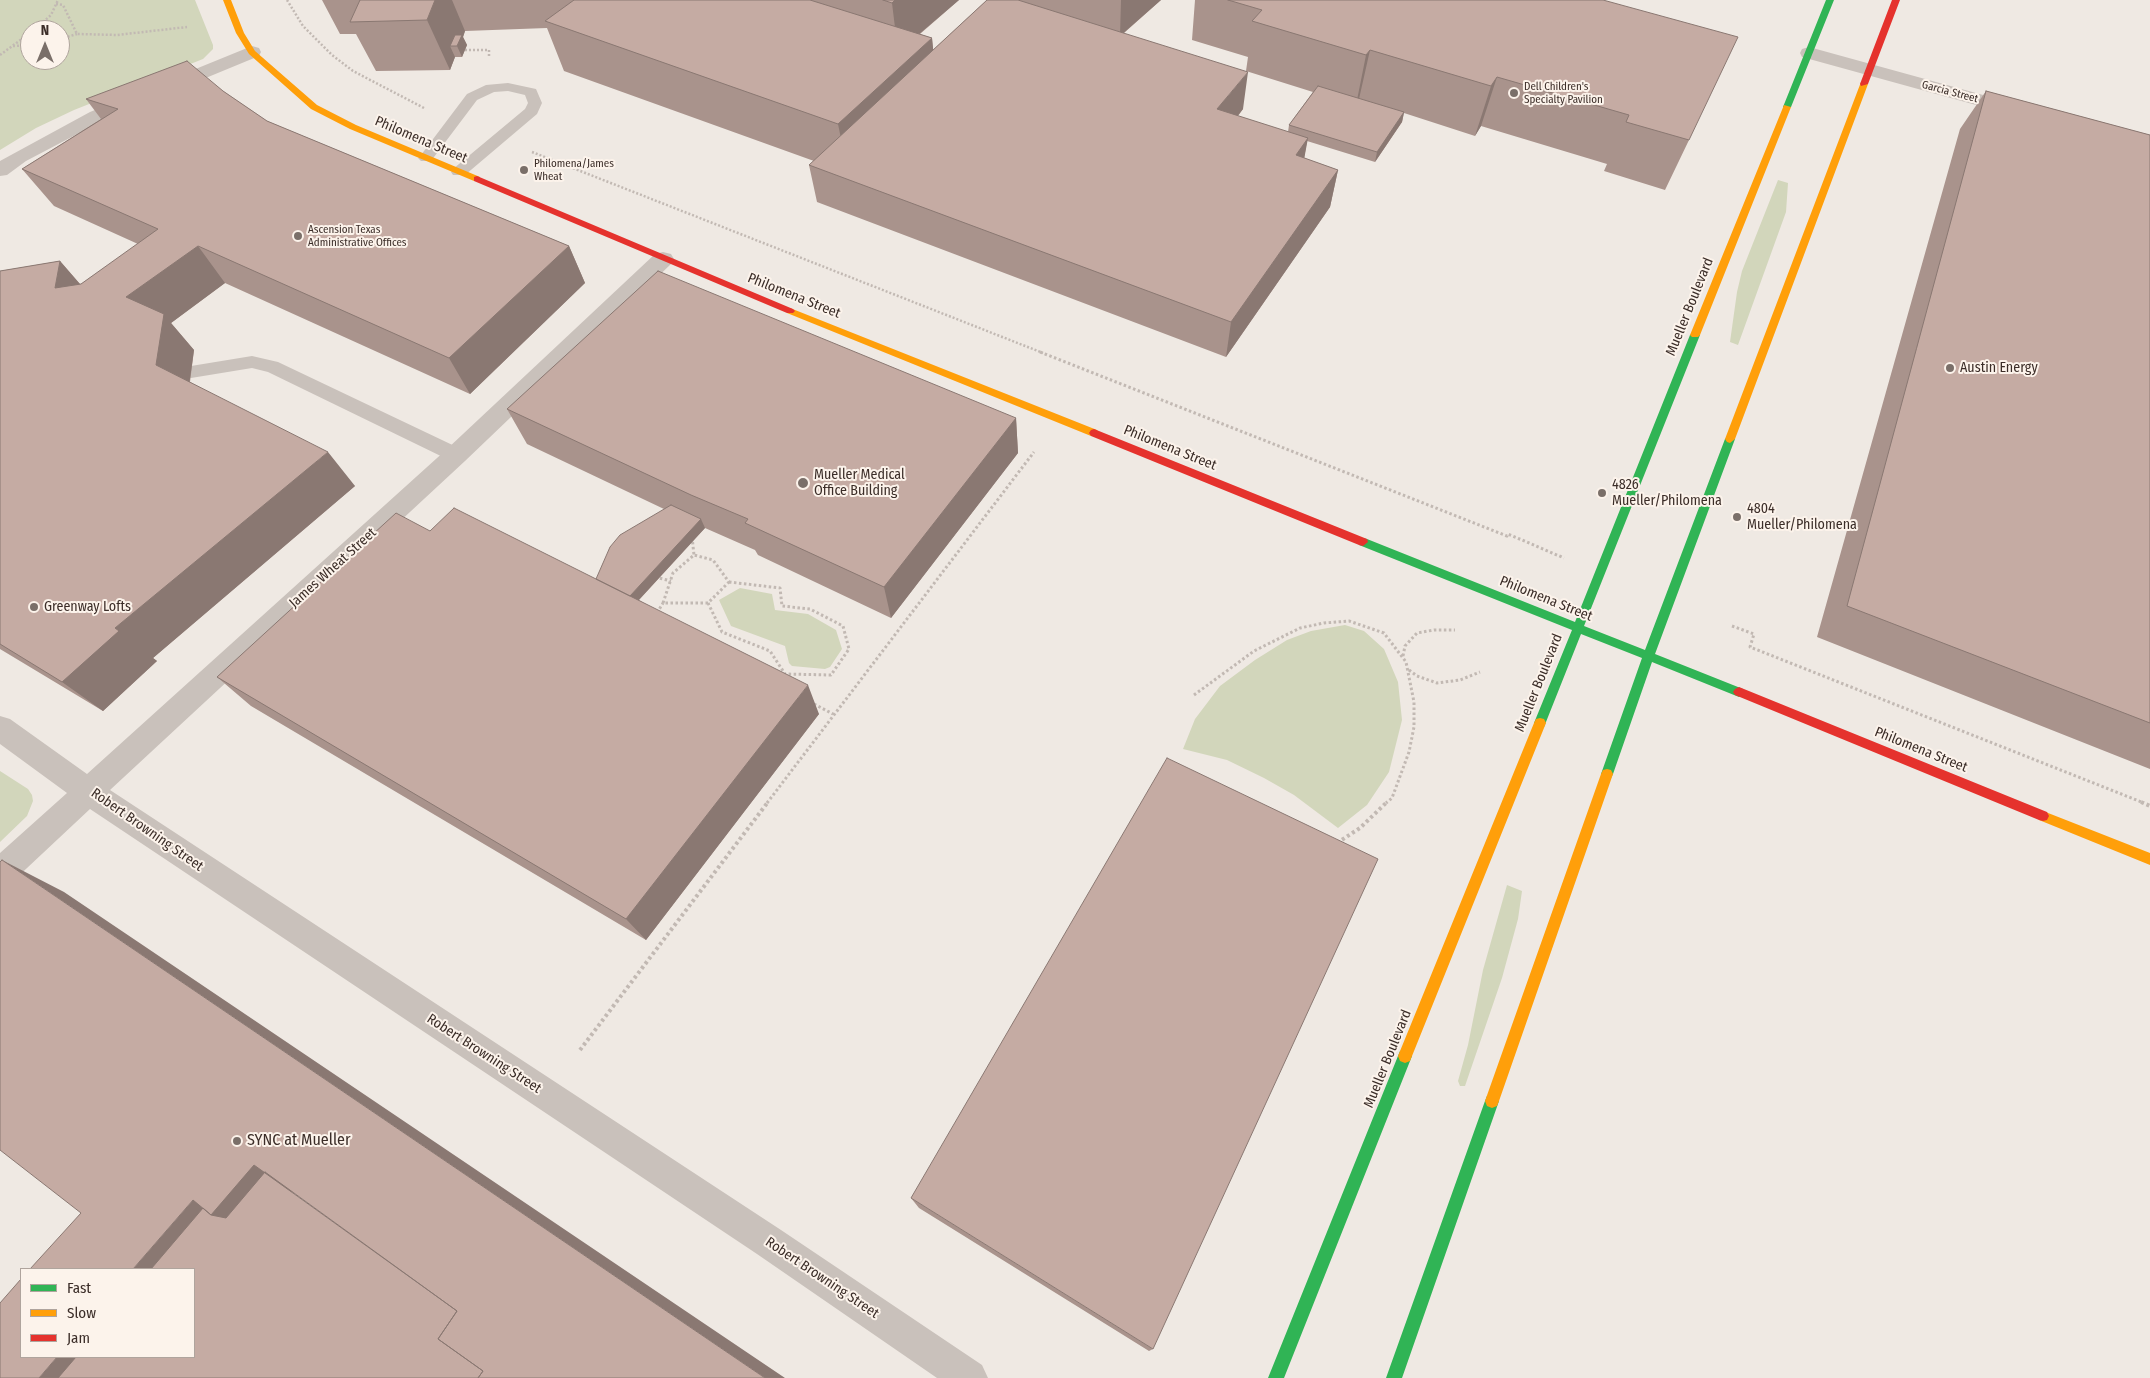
<!DOCTYPE html>
<style>
body{margin:0}
#map{position:relative;width:2150px;height:1378px;overflow:hidden;background:#efe9e3;font-family:"Fira Sans Condensed",sans-serif}
canvas{display:block}
.legend{position:absolute;left:20px;top:1268px;width:175px;height:90px;box-sizing:border-box;background:#fcf3eb;border:1px solid #afa49d;margin:0;padding:6px 9px;list-style:none;font-size:15px;color:#3b2d28}
.legend li{display:flex;align-items:center;gap:10px;height:25px}
.legend b{width:25px;border:1px solid #afa49d}
.north{position:absolute;left:20px;top:20px;width:50px;height:50px;box-sizing:border-box;background:#fcf3eb;border:1px solid #afa49d;border-radius:50%;rotate:0deg;font-size:14px;font-weight:700;line-height:20px;text-align:center;color:#3b2d28}
.north::after{content:'';display:block;margin:auto;width:18px;height:22px;background:#7a6f69;clip-path:polygon(50% 0,100% 100%,50% 72%,0 100%)}
</style>
<div id="map">
<canvas width="2150" height="1378"></canvas>
<ul class="legend">
<li><b style="height:6px;background:#30b455"></b>Fast</li>
<li><b style="height:6px;background:#ff9f0a"></b>Slow</li>
<li><b style="height:6px;background:#e5322d"></b>Jam</li>
</ul>
<div class="north">N</div>
</div>
<script>
const ctx = document.querySelector('canvas').getContext('2d');
ctx.lineJoin = 'round';
function fill(path, color) { ctx.fillStyle = color; ctx.fill(path, 'evenodd'); }
const toPath = rows => new Path2D(rows.map(r => 'M' + r).join(''));
function strokePath(path, color, width, dash) { ctx.strokeStyle = color; ctx.lineWidth = width; ctx.lineCap = dash ? 'butt' : 'round'; ctx.setLineDash(dash || []); ctx.stroke(path); }
function write(font, color, halo, rows, align = 'center') {
  ctx.font = font + ' "Fira Sans Condensed",sans-serif'; ctx.lineWidth = 4; ctx.setLineDash([]); ctx.textBaseline = 'middle'; ctx.strokeStyle = halo; ctx.fillStyle = color; for (const [text, x, y, turn = 0] of rows) {
    ctx.save(); ctx.translate(x, y); ctx.rotate((+turn || 0) * Math.PI / 180); ctx.textAlign = isNaN(turn) ? turn : align; if (halo) ctx.strokeText(text, 0, 0); ctx.fillText(text, 0, 0); ctx.restore();
  }
}
fill(toPath([
 [0,0,195,0,213,45,213,49,203,59,74,110,36,128,0,150],
 [30,30,60,30,60,60,30,60],
 [1778,180,1788,183,1786,212,1738,345,1730,342,1737,292,1742,271],
 [740,588,772,594,775,610,808,614,836,630,842,649,830,667,825,669,792,666,789,663,785,646,731,626,719,600],
 [1345,625,1364,631,1384,649,1398,682,1402,720,1389,772,1367,805,1338,828,1294,795,1264,778,1227,760,1183,749,1195,719,1220,686,1255,660,1287,640,1311,631],
 [0,771,28,789,32,795,33,801,27,816,0,842],
 [1507,885,1522,891,1518,919,1502,978,1465,1086,1460,1086,1458,1081,1468,1045,1483,970]
]), '#d2d6bb');
strokePath(toPath([
 [287,0,303,26,332,55,353,71,424,108],
 [56,4,63,5,77,34,117,35,187,27],
 [34,30,51,15,58,0],
 [60,39,77,34],
 [13,46,30,45],
 [461,50,489,50,489,58],
 [0,55,30,33],
 [532,152,1043,353]
]), '#c2b9b3', 2.5, [2, 2]);
strokePath(toPath([
 [1040,352,1507,536,1508,534,1564,558],
 [692,537,694,555],
 [655,577,671,581],
 [729,582,780,588,782,606,810,609,843,626,849,649,831,675,785,674,770,651,722,632,708,603,729,582],
 [708,603,663,603,673,573,694,555,713,560,729,582],
 [657,613,663,603],
 [1732,626,1754,634,1750,647,2144,803],
 [1403,656,1405,646,1417,633,1434,630,1455,630],
 [1409,670,1417,676,1437,683,1460,680,1480,672],
 [783,677,785,674],
 [1194,695,1254,651,1300,628,1324,623,1349,621,1384,633,1406,662,1414,702,1414,727,1409,752,1392,798,1386,803],
 [814,704,833,714],
 [767,803,1034,452]
]), '#c2b9b3', 3, [2.5, 2.5]);
strokePath(toPath([
 [2141,802,2150,806],
 [1337,843,1360,828,1387,802],
 [580,1050,768,802]
]), '#c2b9b3', 4, [3, 3]);
fill(toPath([
 [508,83,536,89,542,103,537,114,465,175,453,175,451,172,453,169,525,109,528,103,525,95,508,91,494,92,477,100,431,161,421,161,418,158,421,155,467,94,486,85,508,83],
 [252,356,278,362,463,450,465,455,463,460,456,462,449,460,268,372,252,368,191,378,185,377,182,372,185,367,191,366,252,356]
]), '#c9c1bb');
fill(toPath([
 [252,46,259,48,261,52,259,56,104,120,26,161,7,175,0,176,0,161,90,112,252,46],
 [1809,47,2023,106,2026,110,2023,114,2016,116,1802,57,1800,53,1802,49,1809,47],
 [663,252,671,254,674,259,671,264,465,461,110,790,781,1230,982,1365,988,1378,937,1378,757,1254,90,809,11,883,0,887,0,853,67,793,0,744,0,716,10,719,87,774,447,449,655,254,663,252]
]), '#c9c1bb');
fill(toPath([
 [1826,0,1834,0,1791,107,1784,109,1783,107,1826,0],
 [1695,332,1700,335,1584,626,1645,650,1725,439,1730,435,1733,436,1735,439,1655,654,1743,689,1745,692,1743,695,1739,697,1652,662,1613,774,1611,778,1607,779,1603,778,1601,774,1642,658,1581,634,1544,727,1540,728,1536,727,1534,723,1572,630,1359,545,1358,542,1363,538,1367,539,1575,622,1690,335,1695,332],
 [1405,1049,1410,1051,1412,1056,1284,1378,1268,1378,1400,1051,1405,1049],
 [1492,1094,1497,1096,1499,1101,1402,1378,1386,1378,1485,1101,1487,1096,1492,1094]
]), '#30b455');
fill(toPath([
 [223,0,231,0,244,33,255,51,317,105,356,125,480,177,480,181,474,181,350,129,311,109,249,54,236,33,223,0],
 [1861,82,1868,84,1735,439,1730,443,1727,442,1725,439,1861,82],
 [1784,105,1791,107,1700,335,1698,337,1692,337,1690,335,1784,105],
 [790,308,1097,430,1099,433,1097,436,1091,436,787,313,787,309,790,308],
 [1540,718,1544,719,1546,723,1410,1061,1405,1063,1400,1061,1398,1056,1534,723,1536,719,1540,718],
 [1607,769,1611,770,1613,774,1499,1101,1497,1106,1492,1108,1487,1106,1485,1101,1601,774,1603,770,1607,769],
 [2043,811,2150,853,2150,865,2039,820,2037,816,2039,812,2043,811]
]), '#ff9f0a');
fill(toPath([
 [1892,0,1900,0,1868,84,1861,86,1860,84,1892,0],
 [477,176,793,309,795,311,793,313,787,313,474,181,474,177,477,176],
 [1094,429,1367,539,1368,542,1363,546,1359,545,1091,436,1089,433,1091,430,1094,429],
 [1739,687,2047,812,2049,816,2047,820,2043,821,2039,820,1735,695,1733,692,1735,689,1739,687]
]), '#e5322d');
fill(toPath([
 [322,0,959,0,920,34,932,38,933,50,987,0,1161,0,1124,33,1243,109,1238,116,1288,132,1289,125,1313,92,1246,71,1248,57,1192,40,1195,0,1603,0,1689,140,1665,190,1604,171,1607,164,1481,126,1475,136,1404,113,1402,122,1375,162,1307,141,1304,158,1338,170,1330,207,1226,357,817,202,809,165,814,161,564,71,547,28,465,31,463,37,467,45,462,57,455,57,450,70,376,71,356,34,340,34],
 [223,91,267,121,569,246,585,283,470,394,225,283,171,323,194,350,190,382,355,486,153,658,157,661,103,711,0,649,0,271,60,261,80,284,81,284,138,244,54,206,22,169,101,119,86,99],
 [1986,91,2150,135,2150,769,1817,637,1960,129],
 [507,409,1016,418,1018,453,891,618,758,555,755,550,705,528,639,600,819,714,646,940,251,706,217,677,430,531,596,579,664,509,527,444],
 [911,1198,1153,1349,1149,1351,919,1208]
]), '#a9938c');
fill(toPath([
 [435,0,452,0,465,31,463,37,467,45,462,57,457,46,450,46,455,57,450,70,427,20],
 [895,0,959,0,898,52,892,3],
 [1121,0,1161,0,1120,36],
 [932,38,937,87,848,173,838,124],
 [1370,50,1359,99,1356,105,1366,55],
 [1248,72,1243,109,1213,147,1217,109],
 [1497,77,1481,126,1475,136,1491,86],
 [1404,112,1402,122,1375,162,1377,152],
 [1308,138,1301,176,1296,155],
 [1338,170,1330,207,1226,357,1231,322],
 [198,246,225,283,171,323,194,350,187,400,156,365,126,297],
 [569,246,585,283,470,394,449,358],
 [60,261,92,298,55,288],
 [1016,418,1018,453,891,618,884,587],
 [328,452,355,486,153,658,157,661,103,711,62,682,115,628],
 [701,519,705,528,624,616,620,607],
 [808,685,819,714,646,940,626,919],
 [2,860,64,892,785,1378,765,1378],
 [254,1165,308,1180,194,1269,133,1269,193,1200],
 [57,1357,131,1357,114,1378,39,1378]
]), '#8a7872');
const building = toPath([
 [360,0,435,0,427,20,350,22,360,0],
 [574,0,810,0,932,38,838,124,545,21,574,0],
 [883,0,895,0,892,3,883,0],
 [987,0,1018,0,1248,72,1217,109,1308,138,1296,155,1338,170,1231,322,809,165,987,0],
 [1228,0,1603,0,1738,37,1689,140,1626,122,1629,115,1497,77,1491,86,1370,50,1366,55,1252,21,1262,10,1228,0],
 [455,35,462,35,457,46,450,46,455,35],
 [187,61,223,91,267,121,569,246,449,358,198,246,126,297,164,314,156,365,328,452,115,628,119,631,62,682,0,644,0,271,60,261,55,288,81,284,158,229,22,169,118,109,86,99,187,61],
 [1318,86,1404,112,1377,152,1289,125,1318,86],
 [1986,91,2150,135,2150,723,1847,606,1986,91],
 [658,271,1016,418,884,587,745,523,748,519,691,495,507,409,658,271],
 [671,505,701,519,630,596,596,579,610,547,620,535,671,505],
 [454,508,808,685,626,919,217,677,396,513,430,531,454,508],
 [1167,758,1378,859,1153,1349,911,1198,1167,758],
 [2,860,765,1378,478,1378,483,1371,438,1339,457,1311,254,1165,211,1215,193,1200,133,1269,30,1269,81,1213,0,1150,0,862,2,860],
 [265,1172,457,1311,438,1339,483,1371,478,1378,58,1378,76,1357,194,1357,194,1269,151,1269,203,1208,211,1215,226,1218,265,1172],
 [21,1279,21,1357,57,1357,39,1378,0,1378,0,1303,21,1279]
]);
fill(building, '#c5aba3');
strokePath(building, '#8a7872', 1);
for (const [x, y, r, color] of [
 [1514,93,5,"#7a6f69"],
 [524,170,5,"#7a6f69"],
 [298,236,5,"#7a6f69"],
 [1950,368,5,"#7a6f69"],
 [803,483,6,"#7a6f69"],
 [1602,493,5,"#7a6f69"],
 [1737,517,5,"#7a6f69"],
 [34,607,5,"#7a6f69"],
 [237,1141,5,"#7a6f69"]
]) { const dot = new Path2D(); dot.arc(x, y, r, 0, 2 * Math.PI); ctx.fillStyle = color; ctx.fill(dot); strokePath(dot, '#fcf3eb', 2); }
write('11px', '#3b2d28', '#fcf3eb', [
 ["Dell Children's",1524,87],
 ["Specialty Pavilion",1524,100],
 ["Philomena/James",534,164],
 ["Wheat",534,177],
 ["Ascension Texas",308,230],
 ["Administrative Offices",308,243]
], 'left');
write('11px', '#3b2d28', '#fcf3eb', [
 ["Garcia Street",1950,92,15]
]);
write('14px', '#3b2d28', '#fcf3eb', [
 ["Philomena Street",421,140,23],
 ["Philomena Street",794,296,22],
 ["Mueller Boulevard",1690,307,-68],
 ["Philomena Street",1170,448,22],
 ["James Wheat Street",333,568,-42],
 ["Philomena Street",1546,599,22],
 ["Mueller Boulevard",1539,683,-68],
 ["Philomena Street",1921,750,22],
 ["Robert Browning Street",147,830,35],
 ["Robert Browning Street",484,1054,33],
 ["Mueller Boulevard",1388,1059,-68],
 ["Robert Browning Street",822,1278,34]
]);
write('14px', '#3b2d28', '#fcf3eb', [
 ["Austin Energy",1960,368],
 ["Mueller Medical",814,475],
 ["Office Building",814,491],
 ["4826",1612,485],
 ["Mueller/Philomena",1612,501],
 ["4804",1747,509],
 ["Mueller/Philomena",1747,525],
 ["Greenway Lofts",44,607]
], 'left');
write('16px', '#3b2d28', '#fcf3eb', [
 ["SYNC at Mueller",247,1141]
], 'left');
</script>
